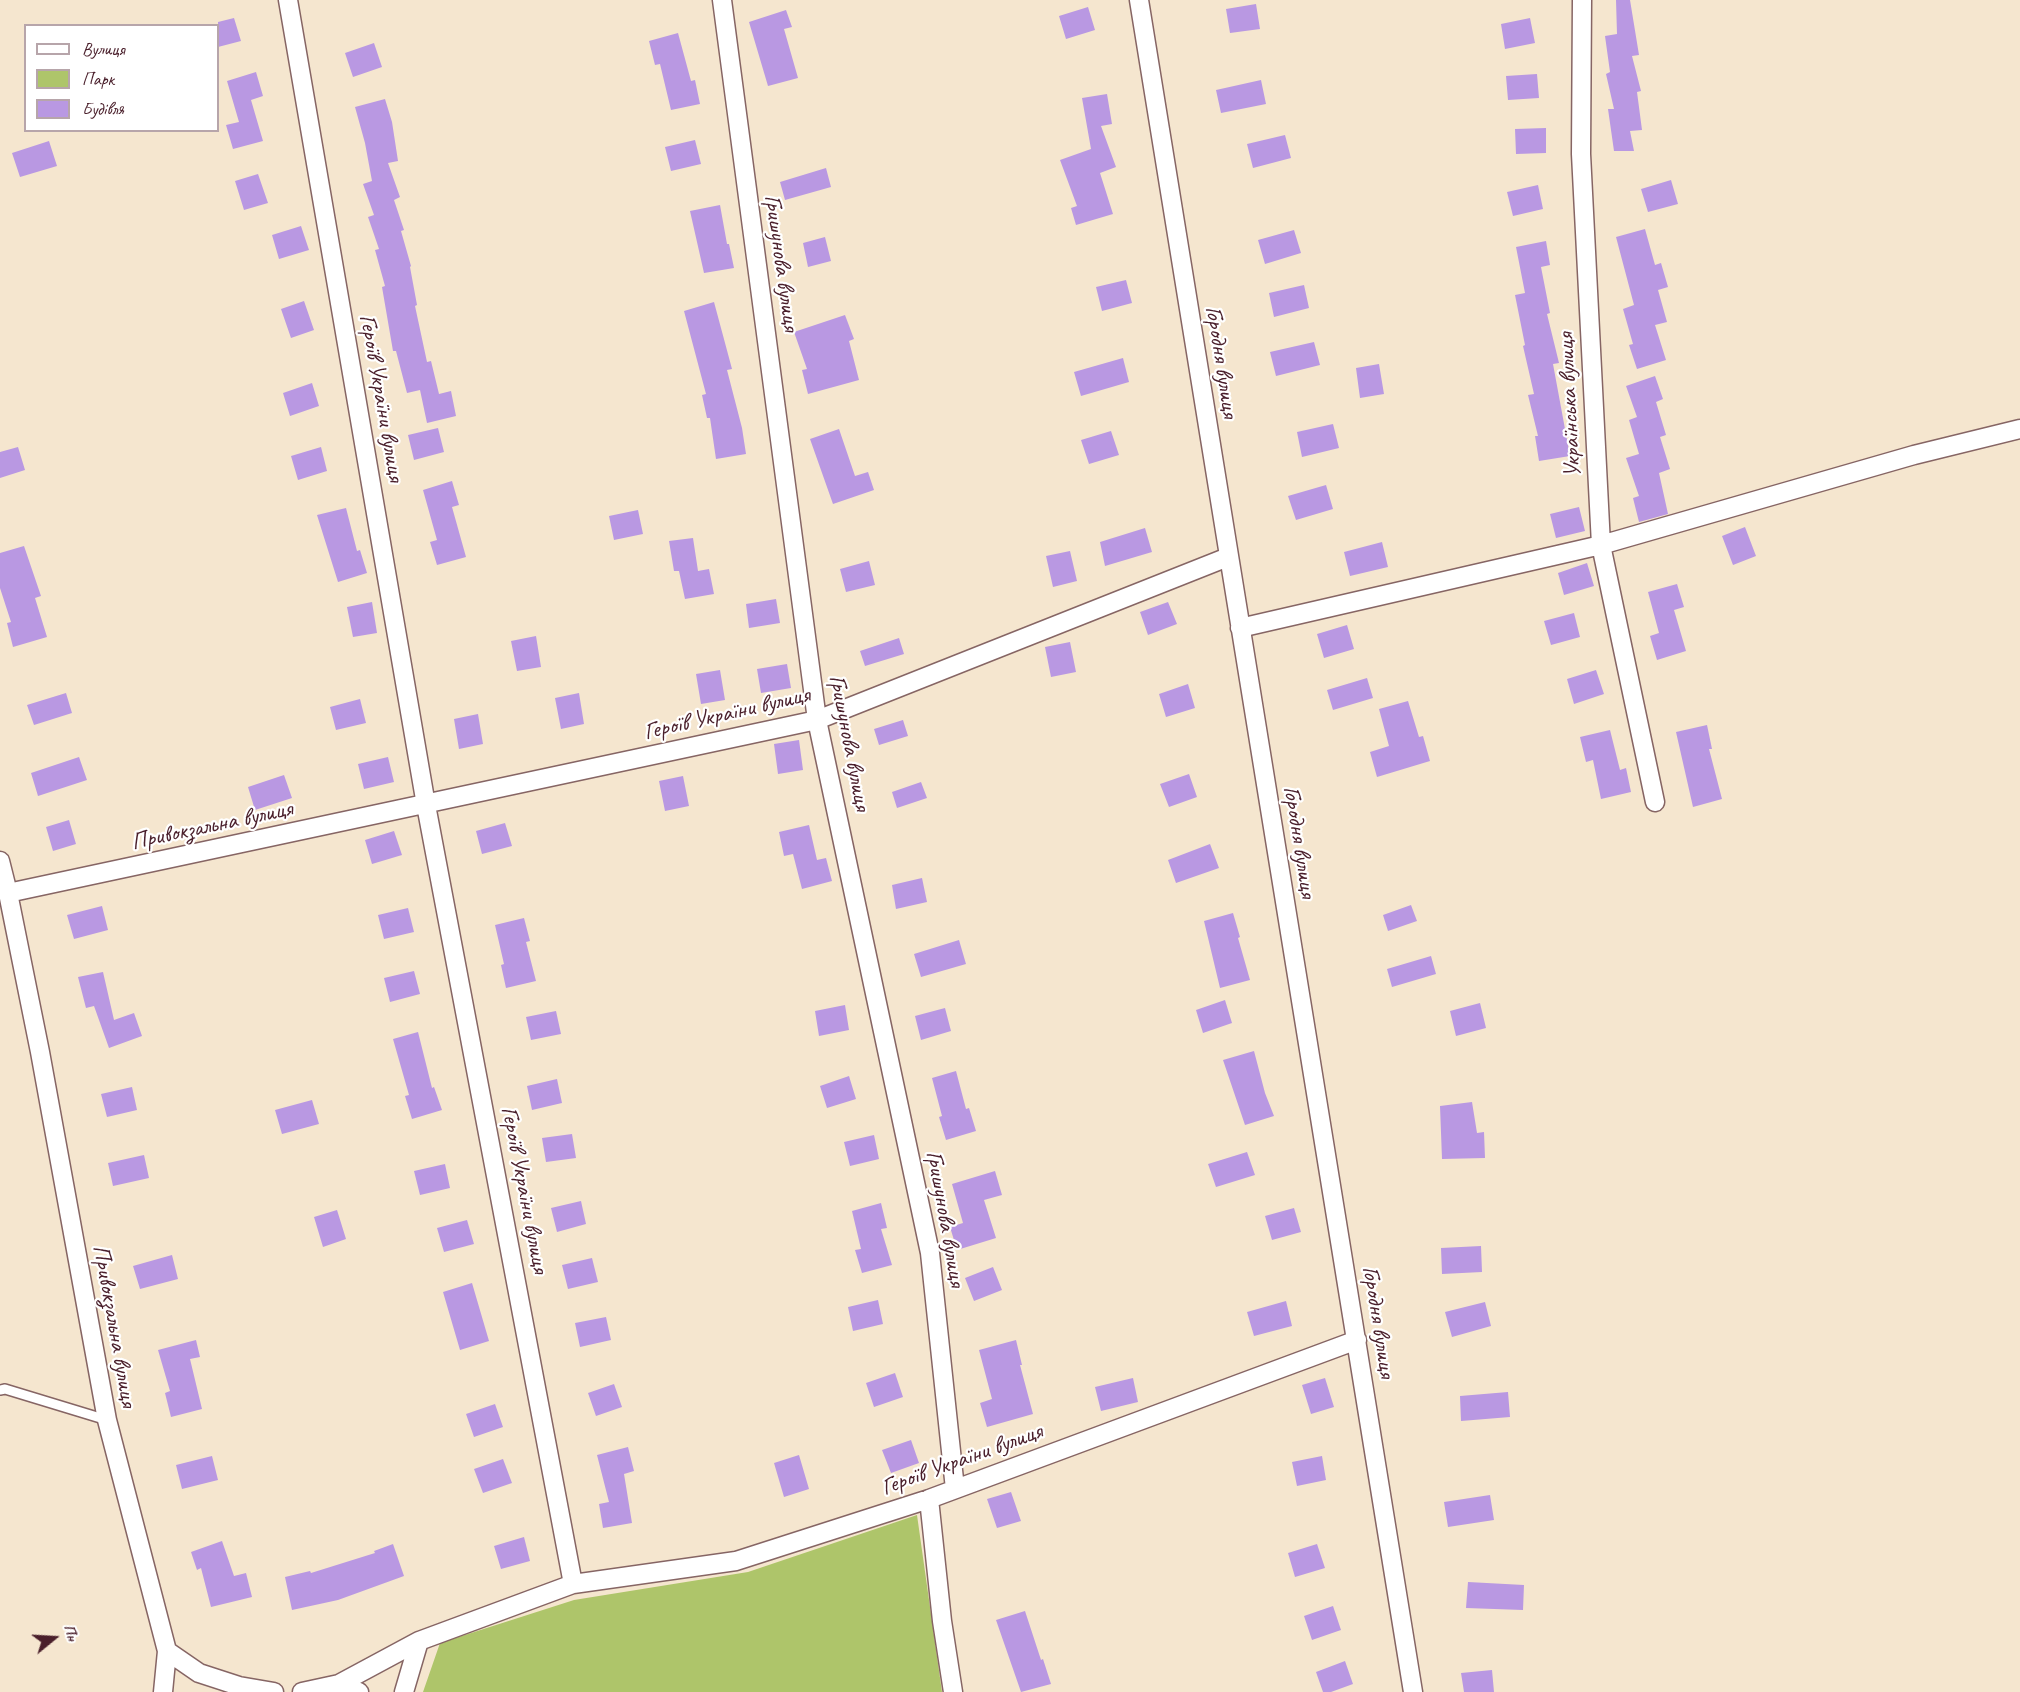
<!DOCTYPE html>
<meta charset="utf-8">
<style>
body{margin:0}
#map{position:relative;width:2020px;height:1692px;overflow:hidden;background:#f5e6cf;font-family:Caveat,sans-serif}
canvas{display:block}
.legend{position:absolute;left:24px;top:24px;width:195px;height:108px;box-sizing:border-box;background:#fff;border:2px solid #b7a5aa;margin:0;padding:8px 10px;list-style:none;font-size:18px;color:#4a1f2b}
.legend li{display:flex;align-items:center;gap:12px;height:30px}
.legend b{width:30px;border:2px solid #b7a5aa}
.north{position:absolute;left:24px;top:1608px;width:60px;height:60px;-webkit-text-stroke:4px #fff;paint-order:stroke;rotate:72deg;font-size:16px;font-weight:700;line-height:24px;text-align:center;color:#4a1f2b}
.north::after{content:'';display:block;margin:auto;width:21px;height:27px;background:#4a1f2b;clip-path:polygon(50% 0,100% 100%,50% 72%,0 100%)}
</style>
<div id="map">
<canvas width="2020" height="1692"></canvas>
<ul class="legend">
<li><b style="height:8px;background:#fff"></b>Вулиця</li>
<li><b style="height:16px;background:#aec56a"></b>Парк</li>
<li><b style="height:16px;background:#b998e2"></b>Будівля</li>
</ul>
<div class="north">Пн</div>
</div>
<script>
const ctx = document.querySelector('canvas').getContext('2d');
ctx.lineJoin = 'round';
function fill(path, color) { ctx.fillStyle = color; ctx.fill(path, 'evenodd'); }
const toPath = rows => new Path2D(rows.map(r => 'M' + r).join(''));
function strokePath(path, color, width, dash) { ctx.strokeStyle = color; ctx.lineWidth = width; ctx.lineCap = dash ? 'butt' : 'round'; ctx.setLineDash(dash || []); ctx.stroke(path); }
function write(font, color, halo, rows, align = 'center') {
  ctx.font = font + ' Caveat,sans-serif'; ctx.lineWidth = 4.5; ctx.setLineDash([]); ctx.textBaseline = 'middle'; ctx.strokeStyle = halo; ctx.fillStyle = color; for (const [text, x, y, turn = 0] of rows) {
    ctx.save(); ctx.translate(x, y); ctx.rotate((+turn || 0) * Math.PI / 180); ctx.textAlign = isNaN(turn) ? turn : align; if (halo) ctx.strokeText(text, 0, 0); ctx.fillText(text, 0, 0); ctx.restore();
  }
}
fill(toPath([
 [917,1515,942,1692,423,1692,440,1643,574,1600,748,1572]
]), '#aec56a');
fill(toPath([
 [1616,0,1630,0,1639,55,1632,56,1641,91,1637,92,1642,130,1630,131,1634,151,1614,151,1608,109,1614,109,1606,74,1610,72,1605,36,1617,34],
 [1256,4,1260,29,1230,33,1226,9],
 [1088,7,1095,30,1066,39,1059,16],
 [786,10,792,27,784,29,798,78,768,86,749,22],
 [234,18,241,41,218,47,218,22],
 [1530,18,1535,43,1505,49,1501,24],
 [678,33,691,81,695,80,700,104,671,110,660,64,655,65,649,41],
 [374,43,382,67,353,77,345,53],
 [256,72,263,96,251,100,263,141,233,149,226,125,239,122,227,81],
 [1537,74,1539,98,1508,100,1506,76],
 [1261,80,1266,104,1221,113,1216,90],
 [1107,94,1112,124,1101,126,1116,167,1100,173,1113,214,1076,225,1071,208,1077,206,1060,160,1091,149,1082,98],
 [385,99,392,122,398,161,388,163,400,197,394,200,404,230,401,231,411,266,410,267,417,305,415,306,427,362,431,361,439,394,451,391,456,416,427,423,420,390,407,393,396,351,393,351,382,287,385,286,375,250,379,249,368,217,374,215,363,184,372,181,365,143,355,107],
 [1546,128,1546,153,1516,154,1515,129],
 [1285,135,1291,158,1253,168,1247,144],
 [695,140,701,164,671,171,665,147],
 [49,141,57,166,20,177,12,153],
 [826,168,831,187,785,200,780,182],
 [258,174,268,203,244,210,235,181],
 [1671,180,1678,204,1648,212,1641,189],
 [1538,185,1543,209,1513,216,1507,192],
 [720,205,727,244,729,244,734,268,704,273,690,211],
 [301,226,309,250,279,259,272,235],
 [1645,229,1655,265,1661,263,1668,287,1658,290,1667,322,1655,325,1666,360,1637,369,1629,345,1633,344,1623,309,1634,305,1616,237],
 [1294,230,1301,253,1265,264,1258,240],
 [825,237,831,261,808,267,803,243],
 [1546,241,1550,265,1541,267,1550,313,1547,314,1559,363,1553,364,1570,456,1539,461,1535,436,1538,436,1528,395,1534,394,1523,346,1525,345,1515,295,1525,293,1516,247],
 [1126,280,1132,303,1102,311,1096,287],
 [1304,285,1309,308,1274,317,1269,293],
 [304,301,314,330,291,338,281,309],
 [714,302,732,369,727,370,742,428,746,454,716,459,710,418,707,418,702,395,706,394,684,311],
 [845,315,854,339,849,341,859,380,808,394,802,370,807,369,794,332],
 [1314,342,1320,365,1276,376,1270,352],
 [1123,358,1129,382,1081,396,1074,372],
 [1379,364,1384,394,1360,398,1356,368],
 [1655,376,1663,399,1656,402,1666,435,1660,437,1670,469,1659,473,1668,514,1639,522,1633,498,1639,496,1626,458,1639,454,1629,420,1637,417,1626,386],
 [312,383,319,406,290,416,283,393],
 [1333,424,1339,448,1302,457,1297,432],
 [438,428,444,452,414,460,408,435],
 [839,429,855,476,868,472,874,490,833,504,810,439],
 [1111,431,1119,455,1089,464,1081,440],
 [18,447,25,470,0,478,0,452],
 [321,447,327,471,298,480,291,456],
 [452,481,459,505,452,507,466,557,437,565,430,542,437,540,423,490],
 [1326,485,1333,509,1296,520,1288,496],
 [1579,507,1585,531,1556,538,1550,514],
 [346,508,357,551,360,550,367,573,338,582,317,515],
 [638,510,643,534,614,540,609,516],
 [1745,527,1756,556,1733,565,1722,536],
 [1145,528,1152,552,1105,566,1100,542],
 [693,538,698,571,709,569,714,594,685,599,679,571,674,571,669,541],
 [1382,542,1388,567,1350,576,1344,552],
 [24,546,41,596,35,598,47,637,13,647,7,623,11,622,0,588,0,553],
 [1070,551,1077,581,1053,587,1046,556],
 [869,561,875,585,846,592,840,569],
 [1587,563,1594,586,1564,595,1558,573],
 [1677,584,1684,607,1674,610,1686,651,1657,660,1650,636,1659,633,1648,592],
 [776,599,780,623,749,628,746,604],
 [372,602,377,633,353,637,347,607],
 [1168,602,1177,624,1148,635,1140,612],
 [1574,613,1580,637,1551,645,1544,621],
 [1347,625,1354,649,1324,658,1317,634],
 [536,636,541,667,517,671,511,641],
 [899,638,904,654,865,666,860,651],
 [1070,642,1076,672,1051,677,1045,647],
 [787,664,791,688,761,693,757,669],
 [720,670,725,700,701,704,696,674],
 [1596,670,1604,694,1574,704,1567,679],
 [1367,678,1373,698,1333,710,1327,690],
 [1188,684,1195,708,1166,717,1159,694],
 [66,693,72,713,34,725,27,705],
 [579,693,584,724,561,729,555,698],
 [360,699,366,723,336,730,330,707],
 [1408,701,1419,737,1423,736,1430,761,1377,777,1370,752,1389,746,1379,709],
 [478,714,483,744,459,749,454,719],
 [903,720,908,736,879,745,874,729],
 [1707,725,1712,749,1709,749,1722,799,1693,807,1676,732],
 [1610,730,1620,770,1626,768,1631,792,1601,799,1593,760,1586,762,1580,737],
 [799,740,803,770,778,774,774,744],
 [79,757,87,780,38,796,31,773],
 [388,757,394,782,364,789,358,764],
 [1189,774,1197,797,1169,807,1160,784],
 [284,775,292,798,255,810,248,787],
 [683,776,689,806,665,811,659,781],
 [921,782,927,798,897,808,892,792],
 [69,820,76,844,53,851,46,827],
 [505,823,512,846,482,854,476,831],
 [809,825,817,860,826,858,832,881,802,889,793,854,784,856,779,832],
 [394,831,402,855,372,864,365,840],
 [1210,844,1219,868,1176,883,1168,860],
 [922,878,927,902,896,909,892,885],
 [1411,905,1417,921,1388,931,1383,915],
 [102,906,108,930,74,939,67,915],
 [408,908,414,932,384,939,378,915],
 [1233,913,1240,937,1238,938,1250,980,1220,988,1204,921],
 [524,918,530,941,526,942,536,981,506,988,501,965,504,964,495,925],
 [959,940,966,964,921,977,914,954],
 [1431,956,1436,974,1392,987,1387,969],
 [414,971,420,994,390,1002,384,978],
 [103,972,114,1020,134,1013,142,1036,109,1048,94,1006,86,1008,78,977],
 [1225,1000,1232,1023,1203,1033,1196,1010],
 [1480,1003,1486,1028,1456,1036,1450,1011],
 [845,1005,849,1030,819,1036,815,1011],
 [945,1008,951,1031,921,1040,915,1016],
 [556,1011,561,1034,531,1040,526,1017],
 [418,1032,432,1088,434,1087,442,1110,412,1119,405,1096,409,1095,393,1039],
 [1254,1051,1265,1093,1274,1116,1245,1125,1223,1060],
 [956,1071,966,1109,969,1108,976,1131,946,1140,939,1117,942,1116,932,1078],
 [849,1076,856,1099,827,1108,820,1086],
 [557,1079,562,1103,532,1110,527,1086],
 [132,1087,137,1110,107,1117,101,1094],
 [312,1100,319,1124,282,1134,275,1110],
 [1472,1102,1477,1133,1484,1132,1485,1158,1442,1159,1440,1106],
 [572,1134,576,1158,546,1162,542,1138],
 [874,1135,879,1159,850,1166,844,1142],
 [1247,1152,1255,1175,1216,1187,1208,1164],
 [144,1155,149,1178,113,1186,108,1163],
 [445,1164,450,1188,420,1195,414,1171],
 [995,1171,1002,1195,984,1200,996,1238,957,1250,950,1227,963,1223,952,1184],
 [581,1201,586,1224,557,1232,551,1208],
 [881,1203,887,1228,881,1229,892,1265,862,1273,855,1250,861,1249,852,1211],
 [1294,1208,1301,1232,1272,1240,1265,1216],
 [337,1210,346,1239,323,1247,314,1217],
 [467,1220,474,1244,444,1252,437,1228],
 [1481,1246,1482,1272,1442,1274,1441,1248],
 [172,1255,178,1279,140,1289,133,1266],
 [592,1258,598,1282,568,1289,562,1265],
 [993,1267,1002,1290,974,1301,965,1278],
 [472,1283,489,1341,460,1350,443,1292],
 [878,1300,883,1324,853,1331,848,1307],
 [1286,1301,1292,1326,1254,1336,1247,1312],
 [1485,1302,1491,1326,1452,1337,1445,1312],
 [606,1317,611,1340,580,1347,575,1323],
 [196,1340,200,1357,190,1359,202,1409,171,1417,165,1393,170,1391,158,1350],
 [1016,1340,1022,1365,1020,1365,1033,1414,987,1427,980,1403,992,1399,979,1350],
 [895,1373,903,1397,874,1407,866,1383],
 [1133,1378,1138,1402,1101,1411,1095,1387],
 [1325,1378,1334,1407,1311,1414,1302,1385],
 [614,1384,622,1407,596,1416,588,1393],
 [1508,1392,1510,1417,1461,1421,1460,1396],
 [495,1404,503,1427,474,1437,466,1414],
 [911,1440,919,1463,891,1473,882,1450],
 [628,1447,634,1471,624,1474,632,1523,603,1528,599,1504,609,1502,597,1455],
 [799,1455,809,1489,784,1497,774,1463],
 [212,1456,218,1480,182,1489,176,1465],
 [1322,1456,1326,1480,1297,1486,1292,1462],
 [503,1459,512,1483,483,1493,474,1469],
 [1011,1492,1021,1521,997,1528,987,1499],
 [1490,1495,1494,1520,1448,1527,1444,1502],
 [524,1537,530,1561,501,1569,494,1546],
 [222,1541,234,1576,246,1573,252,1597,211,1607,201,1568,197,1570,191,1552],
 [393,1544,404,1576,338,1600,292,1610,285,1577,310,1571,311,1573,375,1553,374,1551],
 [1317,1544,1325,1568,1295,1577,1288,1553],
 [1468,1582,1524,1585,1523,1610,1466,1608],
 [1333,1606,1341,1630,1312,1640,1304,1616],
 [1025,1611,1041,1660,1043,1659,1051,1684,1021,1692,996,1620],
 [1345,1661,1353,1684,1331,1692,1323,1692,1316,1672],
 [1492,1670,1494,1692,1464,1692,1461,1673]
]), '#b998e2');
const lane = toPath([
 [0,1390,5,1389,107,1420]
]);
const street = toPath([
 [288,0,426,805,573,1584],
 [722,0,817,720,930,1253,955,1489],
 [1139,0,1413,1692],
 [1582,0,1581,154,1601,545,1655,802],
 [1240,628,1601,545,1914,455,2020,429],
 [0,861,8,893,40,1052,107,1420,167,1651,199,1673,239,1686,274,1692],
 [8,893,817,720,1228,557],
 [929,1499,942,1621,953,1692],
 [339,1684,419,1641,573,1584,736,1561,929,1499,1357,1340],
 [163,1692,167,1651],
 [302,1692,339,1684,359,1692],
 [404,1692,419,1641]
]);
strokePath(lane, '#866564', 12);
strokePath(street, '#866564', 21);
strokePath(lane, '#fff', 9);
strokePath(street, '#fff', 18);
write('24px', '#4a1f2b', '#fff', [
 ["Гришунова вулиця",781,263,82],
 ["Городня вулиця",1221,362,81],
 ["Героїв України вулиця",381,398,80],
 ["Українська вулиця",1570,405,-93],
 ["Героїв України вулиця",727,714,-13],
 ["Гришунова вулиця",849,743,79],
 ["Привокзальна вулиця",212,826,-12],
 ["Городня вулиця",1299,842,81],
 ["Героїв України вулиця",524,1190,79],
 ["Гришунова вулиця",945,1219,80],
 ["Городня вулиця",1378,1322,81],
 ["Привокзальна вулиця",114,1326,80],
 ["Героїв України вулиця",962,1460,-20]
]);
</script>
